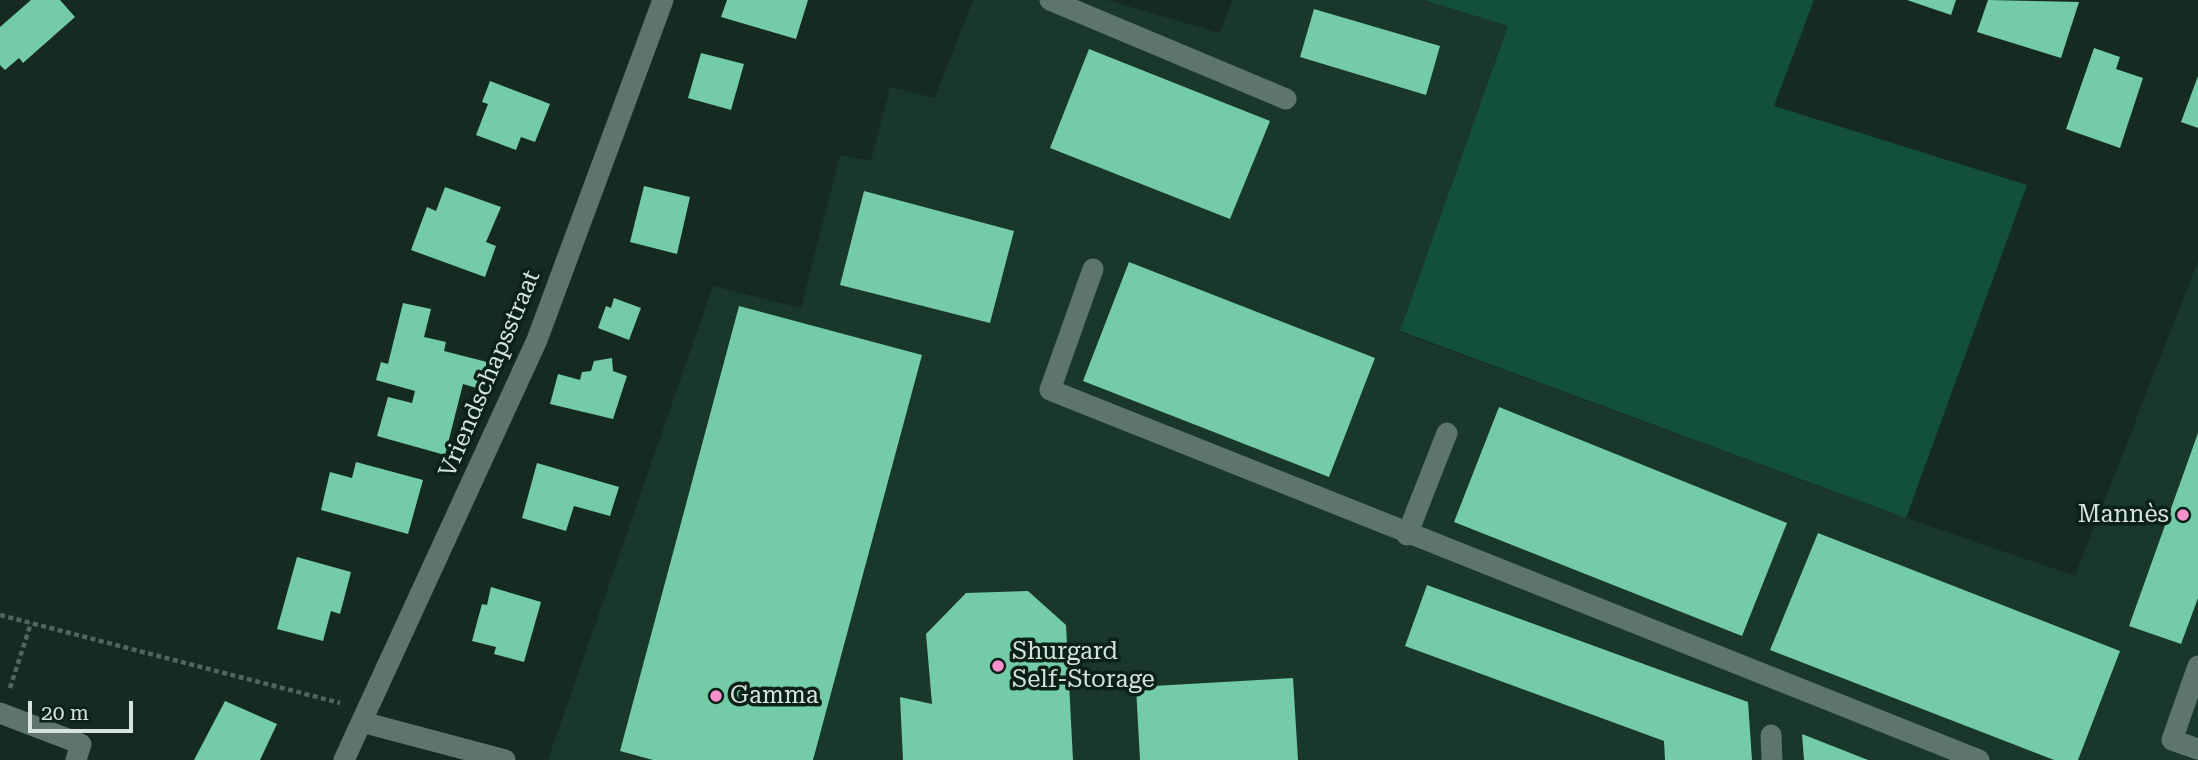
<!DOCTYPE html>
<meta charset="utf-8">
<style>
body{margin:0}
#map{position:relative;width:2198px;height:760px;overflow:hidden;background:#152b22;font-family:"Roboto Serif",serif}
canvas{display:block}
.scale{position:absolute;left:28px;top:701px;width:105px;height:32px;box-sizing:border-box;border:4px solid #d6e3dd;border-top:0;padding-left:9px;font-size:21px;line-height:24px;white-space:nowrap;color:#d6e3dd;-webkit-text-stroke:5px #0b2118;paint-order:stroke}
</style>
<div id="map">
<canvas width="2198" height="760"></canvas>
<div class="scale">20 m</div>
</div>
<script>
const ctx = document.querySelector('canvas').getContext('2d');
ctx.lineJoin = 'round';
function fill(path, color) { ctx.fillStyle = color; ctx.fill(path, 'evenodd'); }
const toPath = rows => new Path2D(rows.map(r => 'M' + r).join(''));
function strokePath(path, color, width, dash) { ctx.strokeStyle = color; ctx.lineWidth = width; ctx.lineCap = dash ? 'butt' : 'round'; ctx.setLineDash(dash || []); ctx.stroke(path); }
function write(font, color, halo, rows, align = 'center') {
  ctx.font = font + ' "Roboto Serif",serif'; ctx.lineWidth = 7; ctx.setLineDash([]); ctx.textBaseline = 'middle'; ctx.strokeStyle = halo; ctx.fillStyle = color; for (const [text, x, y, turn = 0] of rows) {
    ctx.save(); ctx.translate(x, y); ctx.rotate((+turn || 0) * Math.PI / 180); ctx.textAlign = isNaN(turn) ? turn : align; if (halo) ctx.strokeText(text, 0, 0); ctx.fillText(text, 0, 0); ctx.restore();
  }
}
fill(toPath([
 [973,0,1107,0,1220,33,1232,0,1424,0,1509,26,1400,332,1906,518,2075,576,2198,261,2198,760,548,760,713,286,801,308,840,155,871,161,890,87,935,98]
]), '#19372b');
fill(toPath([
 [1424,0,1814,0,1774,106,2027,185,1906,518,1400,331,1508,26]
]), '#13503b');
fill(toPath([
 [31,0,60,0,75,17,23,63,19,58,5,70,0,65,0,27],
 [727,0,808,0,796,39,721,17],
 [1907,0,1956,0,1951,15],
 [1988,0,2079,2,2061,58,1977,32],
 [1314,9,1440,46,1426,95,1300,57],
 [2094,48,2120,57,2116,69,2143,78,2120,148,2066,129],
 [1089,49,1270,121,1230,219,1050,148],
 [701,53,744,64,731,110,688,98],
 [2198,76,2198,128,2181,122],
 [490,81,550,104,535,142,521,137,516,150,476,135,488,104,482,102],
 [644,186,690,197,677,254,630,242],
 [445,187,501,207,486,242,496,246,485,277,411,250,427,207,436,211],
 [864,191,1014,231,990,323,840,285],
 [1129,262,1375,358,1329,477,1083,381],
 [614,298,641,308,629,340,598,328,606,306,611,308],
 [403,303,431,309,424,337,446,342,444,351,487,362,480,389,463,384,445,455,377,436,388,397,412,403,415,391,376,380,381,362,388,364],
 [739,306,922,355,813,760,653,760,620,751],
 [612,358,613,371,627,376,613,419,550,404,558,374,580,380,582,372,591,371,594,361],
 [1499,407,1787,523,1742,636,1454,522],
 [2198,433,2198,598,2181,644,2129,626],
 [356,462,423,480,408,534,321,510,330,472,352,478],
 [537,463,619,487,610,516,574,506,566,531,522,518],
 [1818,533,2120,651,2078,760,2054,760,1770,650],
 [297,557,351,572,340,614,331,611,323,641,277,629],
 [1427,585,1748,702,1752,760,1665,760,1664,741,1405,646],
 [491,587,541,602,524,662,494,654,496,647,472,641,482,604,487,605],
 [1028,591,1066,625,1073,760,903,760,900,697,932,704,926,634,966,593],
 [1293,678,1298,760,1140,760,1136,687],
 [225,701,277,724,260,760,194,760],
 [1802,734,1868,760,1804,760]
]), '#73cca7');
strokePath(toPath([
 [0,615,340,703],
 [10,688,31,623]
]), '#53665e', 4.5, [5, 3.5]);
strokePath(toPath([
 [1050,0,1286,99],
 [1093,269,1050,390,1979,760],
 [1407,535,1447,433],
 [2198,666,2172,740,2198,749],
 [0,713,81,744,76,760],
 [362,722,505,760],
 [1771,735,1772,760],
 [344,760,537,340,663,0]
]), '#5d756a', 21);
for (const [x, y, r, color] of [
 [2183,515,7,"#f890cc"],
 [998,666,7,"#f890cc"],
 [716,696,7,"#f890cc"]
]) { const dot = new Path2D(); dot.arc(x, y, r, 0, 2 * Math.PI); ctx.fillStyle = color; ctx.fill(dot); strokePath(dot, '#0b2118', 2.5); }
write('24px', '#d6e3dd', '#0b2118', [
 ["Vriendschapsstraat",490,374,-67]
]);
write('24px', '#d6e3dd', '#0b2118', [
 ["Mannès",2169,515,"right"],
 ["Shurgard",1012,652],
 ["Self-Storage",1012,680],
 ["Gamma",730,696]
], 'left');
</script>
